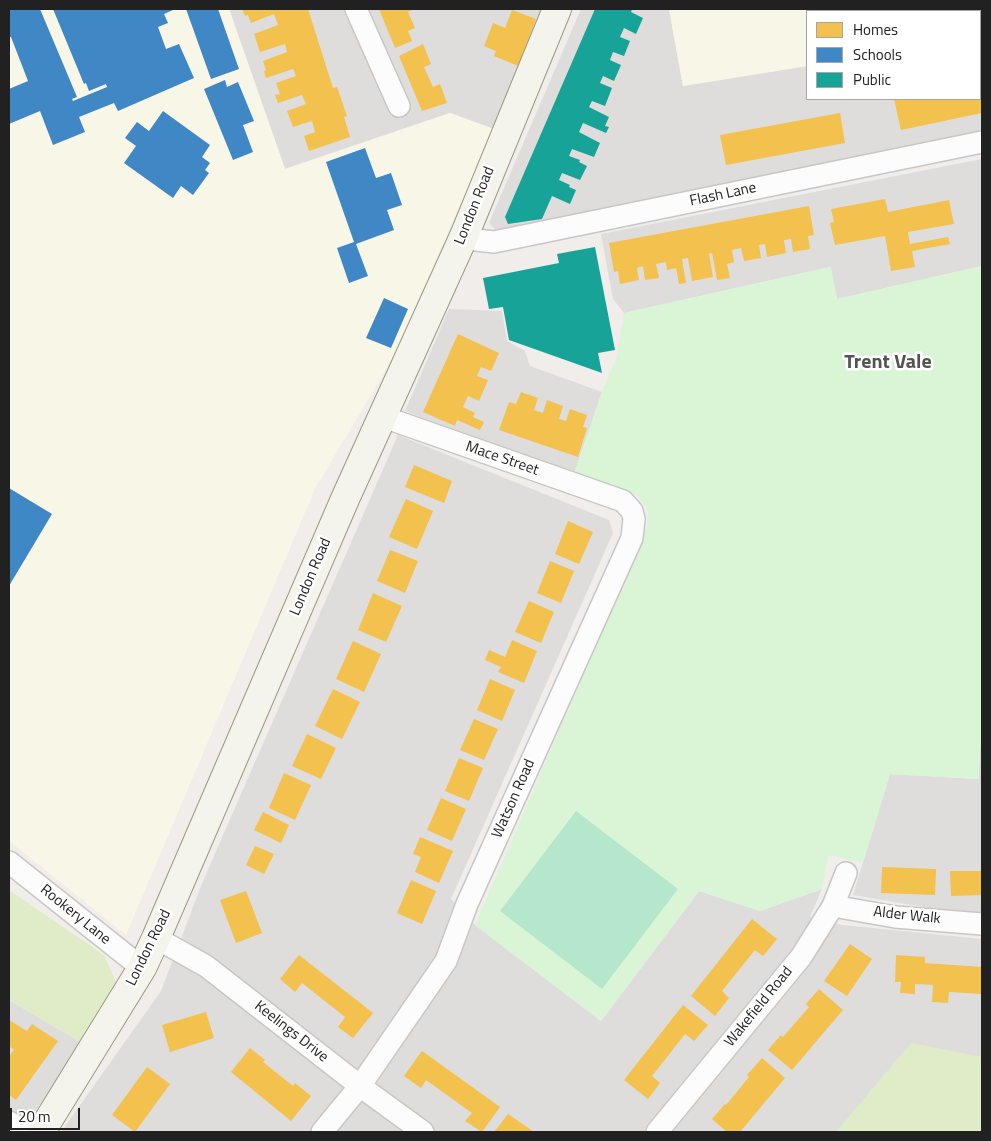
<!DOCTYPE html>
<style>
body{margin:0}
#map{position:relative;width:991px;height:1141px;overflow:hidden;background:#f0edea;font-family:"Titillium Web",sans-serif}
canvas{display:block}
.frame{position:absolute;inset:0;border:10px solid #212121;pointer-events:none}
.legend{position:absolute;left:806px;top:10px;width:175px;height:90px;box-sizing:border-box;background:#fff;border:1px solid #a6a6a6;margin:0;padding:6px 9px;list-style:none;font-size:15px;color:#212121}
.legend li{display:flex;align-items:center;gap:10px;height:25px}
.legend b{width:25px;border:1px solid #a6a6a6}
.scale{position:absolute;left:10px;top:1108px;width:70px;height:22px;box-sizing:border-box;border:2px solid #212121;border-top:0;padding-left:6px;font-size:15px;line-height:18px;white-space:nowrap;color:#212121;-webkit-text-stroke:4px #fff;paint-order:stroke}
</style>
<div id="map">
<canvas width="991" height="1141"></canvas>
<div class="frame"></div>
<ul class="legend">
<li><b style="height:14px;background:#f2c14e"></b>Homes</li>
<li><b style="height:14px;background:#3f88c5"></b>Schools</li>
<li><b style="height:14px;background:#17a398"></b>Public</li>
</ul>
<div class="scale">20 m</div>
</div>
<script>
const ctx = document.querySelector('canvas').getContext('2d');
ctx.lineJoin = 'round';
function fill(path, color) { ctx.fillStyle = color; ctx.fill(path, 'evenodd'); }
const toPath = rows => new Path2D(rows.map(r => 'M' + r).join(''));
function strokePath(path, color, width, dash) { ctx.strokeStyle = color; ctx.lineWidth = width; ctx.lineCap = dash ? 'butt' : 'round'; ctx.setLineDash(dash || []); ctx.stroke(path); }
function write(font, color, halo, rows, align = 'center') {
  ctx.font = font + ' "Titillium Web",sans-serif'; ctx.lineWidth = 5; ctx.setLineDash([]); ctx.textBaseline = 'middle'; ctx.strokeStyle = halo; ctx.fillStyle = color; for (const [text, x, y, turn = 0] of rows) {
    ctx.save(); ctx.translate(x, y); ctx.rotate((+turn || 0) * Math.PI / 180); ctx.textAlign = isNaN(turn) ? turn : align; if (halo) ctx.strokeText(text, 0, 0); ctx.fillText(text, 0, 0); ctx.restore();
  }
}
fill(toPath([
 [229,9,545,9,494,129,450,113,285,169],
 [581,9,669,9,683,86,807,66,807,99,980,99,980,37,982,37,982,137,496,230,489,223],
 [982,159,982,266,837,299,830,267,624,313,613,299,601,234],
 [449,309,502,311,507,341,525,351,530,366,602,392,574,474,405,411],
 [398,435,609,520,613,533,451,899,475,925,601,1021,699,891,760,911,822,889,810,917,843,925,982,939,982,1132,61,1132,161,991,203,881],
 [982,726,982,913,952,912,853,895,890,774,978,779],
 [9,1000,84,1044,20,1132,9,1132]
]), '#dfdddb');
fill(toPath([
 [9,9,229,9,285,169,450,113,494,129,391,361,315,489,126,935,9,841],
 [669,9,982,9,982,37,980,37,980,11,807,11,807,66,683,86]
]), '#f8f6e7');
fill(toPath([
 [9,890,104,955,116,982,84,1044,9,1000],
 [911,1043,982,1057,982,1132,836,1132]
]), '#e0ecc8');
fill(toPath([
 [982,266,982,726,978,779,890,774,863,862,828,855,822,889,760,911,699,891,601,1021,475,925,647,528,648,513,643,503,634,493,574,474,602,392,617,356,624,313,831,267,837,299]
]), '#d9f5d6');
fill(toPath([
 [576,811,678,889,602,989,500,911]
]), '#b5e7cd');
fill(toPath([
 [242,9,308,9,333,88,337,87,347,116,344,117,350,137,309,151,304,136,315,132,312,121,293,127,287,111,306,104,302,95,278,103,275,95,280,94,276,83,296,76,293,69,266,78,264,71,266,70,263,61,287,52,285,44,260,52,254,34,278,25,274,14,251,23,248,15,245,16],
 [379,9,414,9,408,12,415,28,408,31,412,41,395,48],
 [512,10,536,19,518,66,494,56,496,51,484,46,493,23,505,28],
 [423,44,431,64,424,67,433,87,440,84,447,103,422,111,399,56],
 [980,88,982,96,982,113,901,130,894,99,980,99],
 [840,113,845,143,726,165,720,135],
 [885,199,888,212,949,200,954,224,908,232,910,244,948,237,950,244,912,251,915,267,891,271,885,236,835,245,830,223,834,222,831,209],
 [809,206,814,235,808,236,810,249,793,252,791,239,784,240,786,253,767,257,765,244,759,245,761,258,744,261,741,248,732,250,734,262,727,264,730,278,717,280,712,253,709,254,713,277,692,281,688,258,682,259,686,283,679,284,676,268,667,270,666,262,656,264,659,278,645,280,643,266,637,268,639,280,620,284,618,271,614,272,609,243],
 [458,334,499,353,491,371,481,367,477,376,488,380,479,401,468,396,463,407,475,413,473,417,484,422,480,430,457,420,455,426,423,412],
 [521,392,538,398,534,410,543,413,547,400,563,406,559,419,566,421,570,409,587,415,583,427,587,428,578,457,499,430,509,402,516,404],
 [414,465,452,481,444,503,405,487],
 [406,499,433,511,417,549,389,537],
 [568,521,593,532,579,564,555,554],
 [390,550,418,561,405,593,377,581],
 [550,561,574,571,561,603,537,593],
 [373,593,402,606,386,642,358,630],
 [529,601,554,612,541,643,515,632],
 [512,640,537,651,524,683,498,672,501,667,485,660,489,650,505,657],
 [353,641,381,654,364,692,336,679],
 [490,679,515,690,502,721,477,710],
 [333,689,360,702,342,739,315,726],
 [474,719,498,729,484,760,460,750],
 [307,734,336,748,321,779,292,766],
 [459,758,483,768,469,801,445,791],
 [284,773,311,785,295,820,269,808],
 [441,798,466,809,452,841,427,830],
 [263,812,289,825,281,843,254,830],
 [420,837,453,851,439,883,415,872,421,857,413,854],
 [255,846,274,854,264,874,246,865],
 [882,867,936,869,935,895,881,893],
 [950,871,982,871,982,895,951,896],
 [411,880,436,891,422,924,397,913],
 [246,891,262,933,236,943,220,900],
 [752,919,777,939,763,956,755,950,722,991,729,998,715,1016,691,996],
 [850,944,872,959,847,996,824,981],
 [299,955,373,1013,353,1038,338,1027,345,1017,302,983,295,992,280,979],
 [896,955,925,957,925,963,982,967,982,994,949,992,948,1003,932,1002,933,985,915,984,915,994,900,993,901,982,895,982],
 [819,989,843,1010,792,1070,768,1050,781,1035,783,1037,809,1007,806,1004],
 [683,1005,708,1025,694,1041,685,1034,652,1076,660,1083,648,1099,624,1080],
 [206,1012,214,1038,170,1052,162,1025],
 [9,1020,27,1031,32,1024,58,1041,16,1100,9,1095,9,1056,14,1050,9,1046],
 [250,1048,265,1060,263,1062,293,1086,295,1083,311,1096,291,1121,231,1072],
 [422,1051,500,1107,482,1132,465,1121,472,1113,426,1080,421,1088,404,1076],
 [762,1058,785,1078,740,1132,727,1132,712,1119,725,1104,726,1105,749,1077,747,1075],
 [147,1067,170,1084,135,1132,112,1115],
 [508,1114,534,1132,494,1132]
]), '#f2c14e');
fill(toPath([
 [9,9,40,9,77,97,72,99,73,101,107,87,106,84,89,91,86,83,84,84,53,9,172,9,173,10,164,14,168,23,158,27,166,49,179,44,194,78,118,111,114,103,79,117,85,132,53,145,40,111,9,124,9,89,28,81,11,37,9,37],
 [186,9,218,9,239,69,211,79],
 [225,80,227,87,238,82,254,121,243,125,253,152,233,160,204,89],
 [163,111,210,145,202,157,210,163,205,170,209,173,193,195,181,186,173,198,124,163,136,146,125,138,137,122,149,131],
 [365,148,376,178,391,173,402,205,387,210,394,230,356,244,368,276,349,283,337,248,354,242,326,162],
 [384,298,408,309,391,348,366,338],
 [9,488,52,514,9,586]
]), '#3f88c5');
fill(toPath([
 [595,9,632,9,631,12,643,18,636,34,624,28,620,37,630,41,624,56,613,52,610,60,621,65,614,81,603,76,600,83,612,88,605,106,592,101,589,107,609,117,605,126,609,127,606,133,583,123,579,132,600,143,594,157,572,149,569,156,580,160,579,162,587,166,580,180,562,173,559,180,570,185,569,187,576,190,570,204,552,196,542,219,508,224,505,217],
 [595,247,615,350,598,353,602,373,509,340,503,307,489,309,483,278,559,263,557,254]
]), '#17a398');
const minor = toPath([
 [356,9,399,106],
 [464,236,476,240,494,242,982,142],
 [9,862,142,968],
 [833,906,895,917,982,924],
 [156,938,206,966,360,1086,423,1132],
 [9,1122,28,1132],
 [322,1132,360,1086,446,961,467,904,632,538,634,519,632,511,623,501,381,416],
 [657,1132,801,957,833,906,846,873]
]);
const secondary = toPath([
 [41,1132,142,968,156,938,345,499,464,236,557,9]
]);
strokePath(minor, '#c8c7c6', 24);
strokePath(secondary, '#9b9a81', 30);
strokePath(minor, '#fdfcfc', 21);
strokePath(secondary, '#f5f4ec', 28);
write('15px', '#212121', '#fff', [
 ["Flash Lane",723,195,-12],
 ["London Road",475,206,-68],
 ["Mace Street",502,459,19],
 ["London Road",311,577,-67],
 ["Watson Road",514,799,-66],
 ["Rookery Lane",75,915,39],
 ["Alder Walk",907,916,6],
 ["London Road",149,948,-64],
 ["Wakefield Road",759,1007,-51],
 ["Keelings Drive",291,1032,38]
]);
write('bold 20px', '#545454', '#fff', [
 ["Trent Vale",888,363]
]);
</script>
